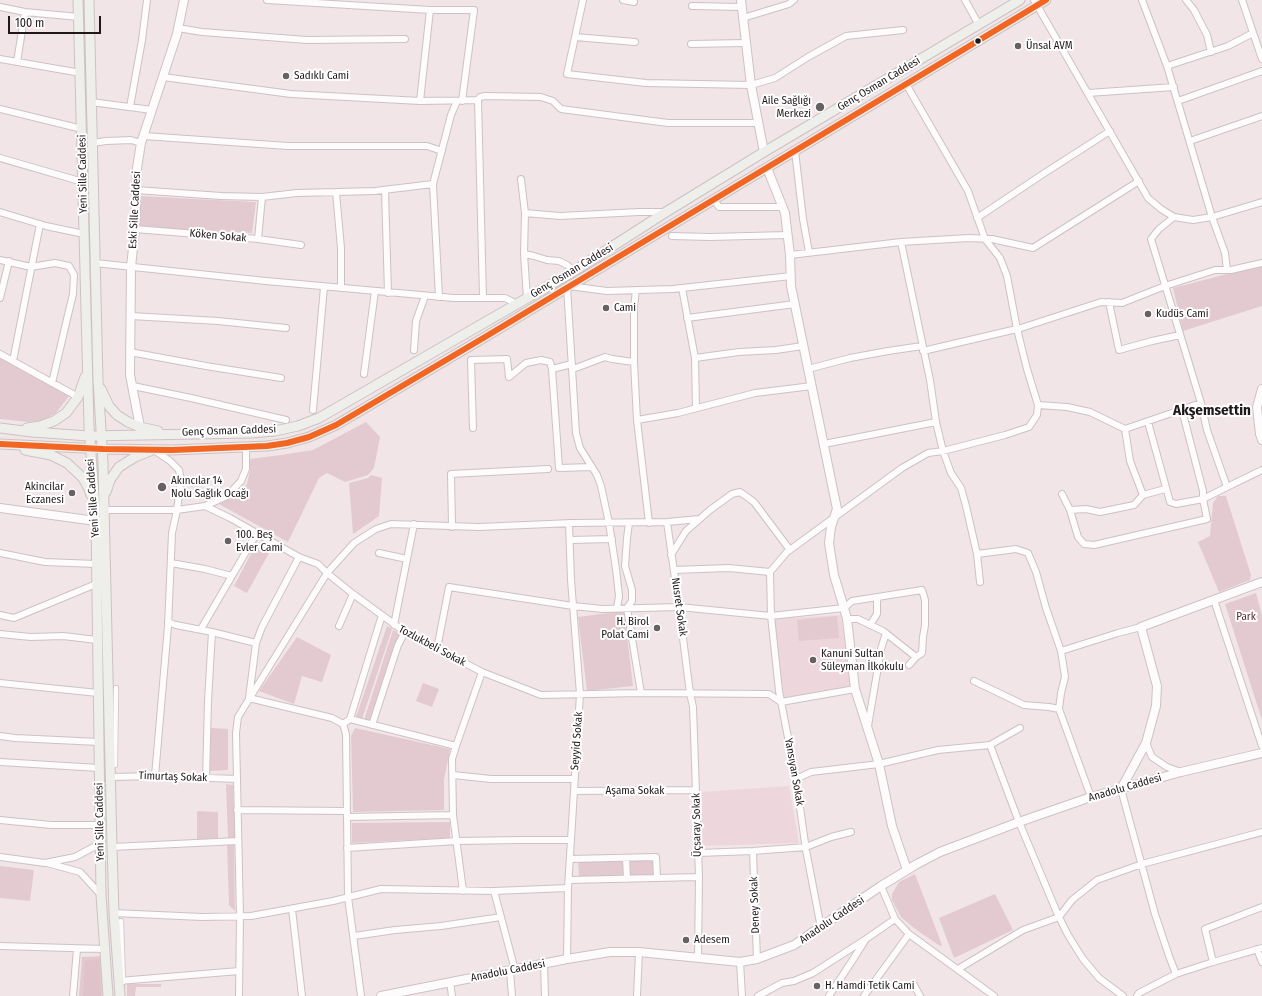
<!DOCTYPE html>
<meta charset="utf-8">
<style>
body{margin:0}
#map{position:relative;width:1262px;height:996px;overflow:hidden;background:#f1e5e8;font-family:"Fira Sans Condensed",sans-serif}
canvas{display:block}
.scale{position:absolute;left:8px;top:16px;width:93px;height:18px;box-sizing:border-box;border:2px solid #20181b;border-top:0;padding-left:5px;font-size:12px;line-height:14px;white-space:nowrap;color:#20181b;-webkit-text-stroke:3px #fff;paint-order:stroke}
</style>
<div id="map">
<canvas width="1262" height="996"></canvas>
<div class="scale">100 m</div>
</div>
<script>
const ctx = document.querySelector('canvas').getContext('2d');
ctx.lineJoin = 'round';
function fill(path, color) { ctx.fillStyle = color; ctx.fill(path, 'evenodd'); }
const toPath = rows => new Path2D(rows.map(r => 'M' + r).join(''));
function strokePath(path, color, width, dash) { ctx.strokeStyle = color; ctx.lineWidth = width; ctx.lineCap = dash ? 'butt' : 'round'; ctx.setLineDash(dash || []); ctx.stroke(path); }
function write(font, color, halo, rows, align = 'center') {
  ctx.font = font + ' "Fira Sans Condensed",sans-serif'; ctx.lineWidth = 4; ctx.setLineDash([]); ctx.textBaseline = 'middle'; ctx.strokeStyle = halo; ctx.fillStyle = color; for (const [text, x, y, turn = 0] of rows) {
    ctx.save(); ctx.translate(x, y); ctx.rotate((+turn || 0) * Math.PI / 180); ctx.textAlign = isNaN(turn) ? turn : align; if (halo) ctx.strokeText(text, 0, 0); ctx.fillText(text, 0, 0); ctx.restore();
  }
}
fill(toPath([
 [841,615,850,687,784,698,774,619],
 [789,786,799,843,700,846,700,792]
]), '#edd7dd');
fill(toPath([
 [139,196,256,202,252,233,137,227],
 [1262,265,1262,306,1183,331,1173,288],
 [0,358,69,396,56,413,43,420,28,422,0,419],
 [366,422,380,437,374,468,368,475,345,482,327,473,319,478,288,542,219,504,232,498,247,484,250,470,250,459,281,455,313,450],
 [371,475,382,478,379,516,353,534,349,483,368,478],
 [1218,496,1226,496,1251,575,1250,580,1219,592,1198,542,1210,536,1213,503],
 [255,546,269,553,247,593,234,586],
 [1256,593,1262,615,1262,720,1225,604],
 [624,611,633,686,587,691,578,617],
 [837,616,839,638,799,641,797,620],
 [387,626,392,629,362,719,356,717],
 [393,630,400,633,370,722,364,720],
 [297,637,331,655,322,682,302,676,294,704,259,691],
 [423,683,439,689,432,707,416,701],
 [211,728,228,729,228,770,210,771],
 [355,728,450,749,444,780,444,810,353,812,351,736],
 [226,784,233,785,235,838,228,838],
 [197,811,218,812,218,838,197,840],
 [450,822,450,838,352,843,352,823],
 [234,843,235,911,229,905,227,844],
 [654,859,653,875,579,877,578,862],
 [0,866,34,870,30,901,0,898],
 [915,874,942,945,940,946,914,928,901,917,892,900,892,894,899,882],
 [995,894,1013,930,954,958,939,918],
 [103,956,105,996,79,996,82,957],
 [127,984,161,984,161,987,136,987,135,996,127,996]
]), '#e2cad0');
fill(toPath([
 [99,959,101,996,83,996,85,961]
]), '#dfc2ca');
const pedestrian = toPath([
 [115,765,116,688],
 [121,921,123,982]
]);
const minor = toPath([
 [267,0,430,10,474,10,462,101],
 [583,0,567,74,646,83,751,85,775,78,808,57,846,36,903,30],
 [623,0,634,2],
 [965,0,979,25],
 [1034,0,1148,198,1161,209,1174,217],
 [1142,0,1167,66,1212,217,1225,253,1227,270],
 [1186,0,1194,10,1207,35,1211,52],
 [1242,0,1262,59],
 [692,6,741,7],
 [0,7,25,12,79,17],
 [743,18,789,4,794,0],
 [178,28,202,32,307,40,405,39],
 [575,37,635,42],
 [691,44,745,43],
 [0,59,81,73],
 [17,62,25,12],
 [1167,66,1228,46,1253,33],
 [163,77,291,94,420,101,478,100,483,297],
 [1088,93,1174,87],
 [478,100,480,97,485,96,541,97,553,101,561,109,668,123,758,123],
 [420,101,430,10],
 [1178,101,1262,71],
 [91,102,152,110],
 [130,107,142,40,147,0],
 [0,109,82,129],
 [144,136,288,146,427,146,442,151],
 [1190,141,1262,116],
 [93,143,106,141,131,140,141,143],
 [795,151,803,219,809,252],
 [0,158,83,182],
 [521,179,525,213,524,254,527,298],
 [433,184,451,115,457,101],
 [136,190,221,196,262,197,297,193,375,191,433,184,439,297],
 [385,190,388,293],
 [336,192,341,248,341,288],
 [714,200,719,207,783,207],
 [0,212,46,226,84,234],
 [525,213,560,216,639,212,665,212],
 [977,218,1043,174,1110,131],
 [135,229,258,239,301,245],
 [672,236,710,237,788,235],
 [258,239,262,197],
 [901,242,930,380,936,422,943,451,951,473,961,488,966,506,977,554],
 [524,254,534,256,547,260,559,261,567,265,574,271],
 [790,255,901,242,969,238,992,239,1033,248,1139,181],
 [0,260,31,267,55,263,69,266,74,275,73,294,67,319,52,383],
 [95,263,266,281,454,298,505,298,517,304],
 [569,286,607,291,673,289,791,276],
 [567,287,576,433,580,448,597,475,601,486,609,523,616,569,619,596,617,608],
 [682,288,695,358,696,408],
 [636,290,634,307,634,362,637,420,649,523],
 [0,298,9,261],
 [1109,302,1119,350,1152,341,1180,335],
 [131,316,218,321,286,328],
 [687,318,795,304],
 [414,350,416,321,425,296],
 [923,351,1021,328,1101,302,1122,303,1165,286,1215,270,1231,270,1262,263],
 [130,352,206,366,281,378],
 [0,354,78,397],
 [695,358,739,352,776,350,803,346],
 [13,361,40,224],
 [572,364,552,369,559,468,592,467],
 [573,369,605,357,612,359,634,362],
 [808,369,850,358,888,351,922,346],
 [364,374,375,291],
 [509,377,526,363,541,360,550,362,552,369],
 [133,386,191,398,286,420],
 [1201,403,1151,239,1159,229,1174,217,1193,220,1212,217,1262,202],
 [1038,405,1067,407,1090,412,1125,429,1130,461,1143,495],
 [313,410,324,287],
 [637,420,678,413,755,393,812,386],
 [473,428,471,360,507,359,509,377],
 [1125,429,1201,403,1207,430,1227,487,1203,499,1176,504,1170,502,1148,422],
 [824,444,936,422],
 [1227,487,1262,470],
 [1062,494,1070,510,1078,537,1084,544,1094,545,1207,519,1203,499,1203,491,1182,410],
 [205,506,227,496,241,481,246,469,246,447],
 [105,510,177,510,181,480,179,470,170,461,154,450],
 [1070,510,1086,509,1100,512,1134,505,1143,495,1165,489],
 [699,519,667,522,572,523,479,527,391,524,376,529,354,543,327,573,353,594,405,632,482,672,541,695,641,693,769,694,781,702,855,689],
 [667,522,679,607,690,693,693,707,699,877,698,958],
 [629,523,627,538,625,566,632,590,632,601,627,608,641,693],
 [452,527,451,474,548,469],
 [570,540,612,539],
 [0,553,45,562,96,564],
 [379,553,407,559],
 [671,555,686,531,710,510,732,494,740,492,754,502,790,550],
 [171,563,205,569,232,576],
 [674,570,729,568,770,572],
 [980,582,977,554,1016,549,1028,553,1036,572,1046,608,1061,651,1065,677,1061,693,1059,709,1091,797],
 [1214,600,1262,746],
 [0,615,14,618,96,584],
 [847,619,858,619,883,631,916,657],
 [168,622,176,625,212,632],
 [394,625,414,524],
 [870,625,877,614,877,597],
 [339,626,353,594],
 [201,629,257,533],
 [0,634,31,637,63,636,97,640],
 [256,643,262,627,299,557],
 [437,649,449,587,573,606,603,609,679,607,771,616,844,608,852,601,922,590,925,600,925,625,923,637,922,653,916,657,909,665],
 [1061,651,1118,633,1141,627],
 [974,681,1024,705,1049,707,1059,709],
 [0,683,98,693],
 [350,719,382,615],
 [343,724,350,719,456,746,482,672],
 [372,725,398,645,405,632],
 [868,726,881,649,886,633],
 [0,736,15,738,99,742],
 [1146,743,1152,757,1167,767,1181,772],
 [990,745,1019,822,1058,915,1068,935,1083,959,1099,978,1123,996],
 [456,746,452,759,453,815,463,891],
 [0,762,99,768],
 [453,775,491,779,574,779],
 [155,776,168,626,172,533,177,510,205,506,230,518,299,557,318,564,327,573,238,717,236,733,240,916,239,996],
 [110,777,155,776,237,779],
 [206,778,208,701,212,632,256,643,249,698,332,718,343,724,346,734,348,897,361,996],
 [796,779,811,772,879,764,938,750,990,745,1020,728],
 [1121,789,1155,914,1169,956,1176,974],
 [574,791,696,790],
 [237,810,347,811],
 [347,817,453,815],
 [0,820,51,825,101,825],
 [112,847,238,841],
 [347,848,457,841,519,840,571,840],
 [753,851,757,959],
 [698,853,753,851,806,847,831,837,851,832],
 [0,857,45,863,75,857,101,843],
 [626,858,627,879],
 [570,859,656,857,657,878],
 [47,863,80,872,101,895],
 [569,880,699,877],
 [494,891,515,970],
 [1262,907,1205,929,1213,962,1262,948],
 [292,909,302,996],
 [114,913,202,917,251,916,333,901,381,889,494,891,568,888],
 [821,928,806,850,796,779,779,691,771,616,770,572,787,552,902,468,928,453,943,451,1005,435,1029,427,1037,415,1038,405,1027,369,1017,329,1007,276,1000,258,985,239,968,191,906,84],
 [909,934,994,996],
 [354,936,395,930,441,926,501,917],
 [0,946,105,949],
 [1257,949,1262,962],
 [567,959,568,888,580,694,571,580,569,523],
 [740,962,742,996],
 [544,964,545,996],
 [958,969,1023,930,1059,917,1072,900,1097,880,1142,864,1262,832],
 [510,971,512,996],
 [119,981,239,971],
 [450,982,452,996],
 [914,985,920,996],
 [73,996,77,949],
 [637,996,639,952],
 [758,996,782,983,794,981,813,973,866,939],
 [829,996,852,961,866,939,895,919],
 [864,996,909,934,895,919,881,886],
 [1137,996,1139,993,1176,974,1213,962]
]);
const tertiary = toPath([
 [741,0,751,85,764,152],
 [767,168,785,213,790,255,791,286,837,509,831,527,829,543,834,575,844,608,847,619,855,689,879,764,892,826,907,870],
 [1262,389,1257,407,1260,434,1262,440],
 [140,427,130,375,131,267,135,229,137,168,141,143,177,34,184,0],
 [0,508,96,521],
 [1121,789,1146,743,1156,706,1157,686,1141,627,1262,582],
 [381,996,567,959,610,952,639,952,740,962,757,959,794,945,881,886,917,864,940,852,1019,822,1091,797,1181,772,1262,753]
]);
const secondary = toPath([
 [78,0,89,427,96,521,101,895,108,996],
 [89,0,98,380,103,463,112,847,114,913,120,996],
 [101,389,109,406,117,415,128,422,140,427,158,431],
 [0,428,32,432,89,436,252,433,275,431,298,426,319,418,574,271,666,212,764,152,1020,0],
 [27,428,40,426,54,421,66,413,78,397,85,377],
 [0,444,103,449,172,450,267,446,287,443,309,437,336,425,485,337,1046,0],
 [25,450,51,455,67,463,83,478,88,487,91,495],
 [106,492,110,480,119,467,135,457,150,451]
]);
strokePath(pedestrian, '#ccc2c4', 6);
strokePath(minor, '#ccc2c4', 8);
strokePath(tertiary, '#ccc2c4', 10);
strokePath(secondary, '#ccc2c4', 11);
strokePath(pedestrian, '#fdfbfc', 4.5);
strokePath(minor, '#fdfbfc', 6);
strokePath(tertiary, '#fdfbfc', 8);
strokePath(secondary, '#eeeeea', 9);
strokePath(toPath([
 [0,444,103,449,172,450,267,446,287,443,309,437,336,425,485,337,1046,0]
]), '#f26522', 6);
for (const [x, y, r, color] of [
 [978,41,3.5,"#20181b"],
 [1018,46,4,"#696063"],
 [286,76,4,"#696063"],
 [820,107,5,"#696063"],
 [606,308,4,"#696063"],
 [1148,314,4,"#696063"],
 [162,487,5,"#696063"],
 [72,493,4,"#696063"],
 [228,541,4,"#696063"],
 [657,628,4,"#696063"],
 [813,660,4,"#696063"],
 [686,940,4,"#696063"],
 [817,986,4,"#696063"]
]) { const dot = new Path2D(); dot.arc(x, y, r, 0, 2 * Math.PI); ctx.fillStyle = color; ctx.fill(dot); strokePath(dot, '#fff', 1.5); }
write('11px', '#20181b', '#fff', [
 ["Ünsal AVM",1026,46],
 ["Sadıklı Cami",294,76],
 ["Aile Sağlığı",811,101,"right"],
 ["Merkezi",811,114,"right"],
 ["Cami",614,308],
 ["Kudüs Cami",1156,314],
 ["Akıncılar 14",171,481],
 ["Nolu Sağlık Ocağı",171,494],
 ["Akincilar",64,487,"right"],
 ["Eczanesi",64,500,"right"],
 ["100. Beş",236,535],
 ["Evler Cami",236,548],
 ["H. Birol",649,622,"right"],
 ["Polat Cami",649,635,"right"],
 ["Kanuni Sultan",821,654],
 ["Süleyman İlkokulu",821,667],
 ["Adesem",694,940],
 ["H. Hamdi Tetik Cami",825,986]
], 'left');
write('11px', '#20181b', '#fff', [
 ["Genç Osman Caddesi",879,84,-31],
 ["Yeni Sille Caddesi",83,174,-91],
 ["Eski Sille Caddesi",135,210,-87],
 ["Köken Sokak",218,236,5],
 ["Genç Osman Caddesi",572,271,-31],
 ["Genç Osman Caddesi",229,431,-2],
 ["Yeni Sille Caddesi",93,498,-94],
 ["Nusret Sokak",679,607,82],
 ["Tozlukbeli Sokak",432,646,28],
 ["Seyyid Sokak",577,741,-86],
 ["Yansıyan Sokak",794,772,80],
 ["Timurtaş Sokak",173,777,2],
 ["Anadolu Caddesi",1125,788,-16],
 ["Aşama Sokak",635,791],
 ["Yeni Sille Caddesi",100,822,-91],
 ["Üçsaray Sokak",697,825,-91],
 ["Deney Sokak",755,905,-92],
 ["Anadolu Caddesi",832,920,-34],
 ["Anadolu Caddesi",508,971,-11]
]);
write('11px', '#5f283c', '#fff', [
 ["Park",1246,617]
]);
write('bold 15px', '#20181b', '#fff', [
 ["Akşemsettin",1212,411]
]);
</script>
